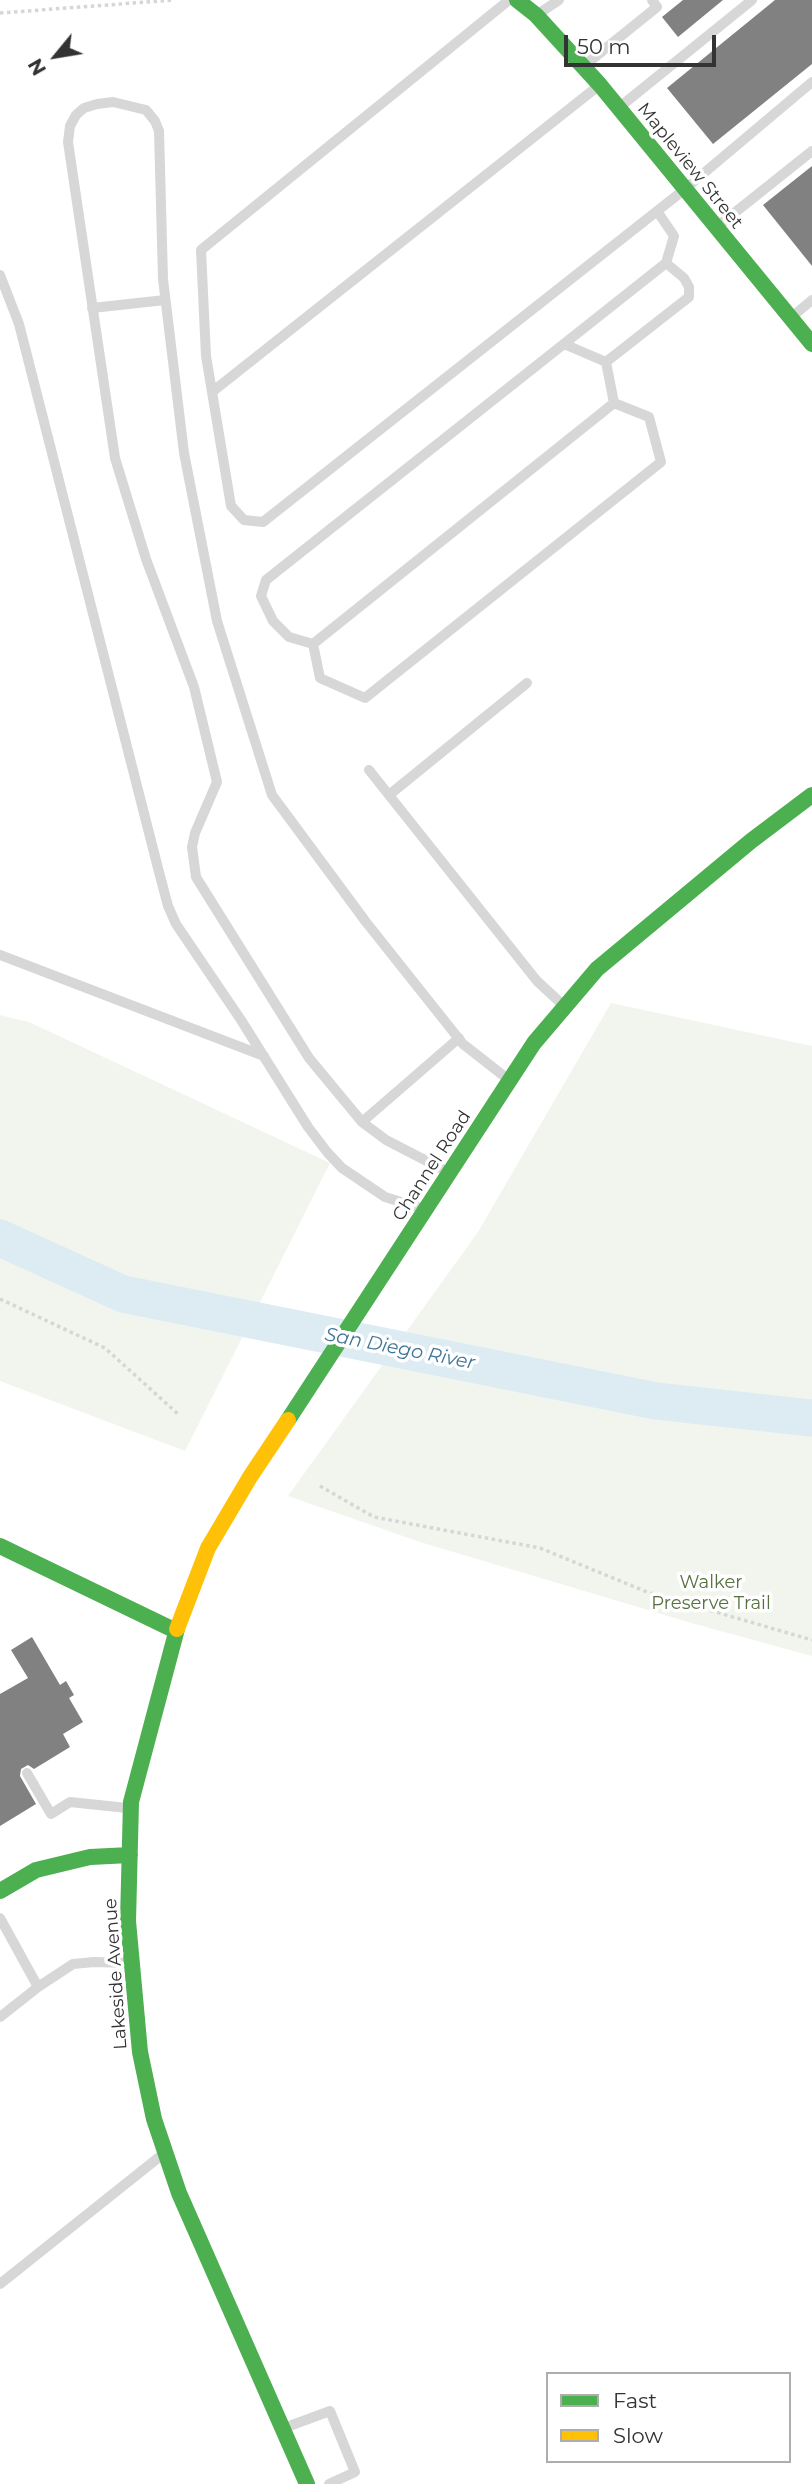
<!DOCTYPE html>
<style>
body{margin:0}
#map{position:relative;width:812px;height:2484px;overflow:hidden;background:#fff;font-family:Montserrat,sans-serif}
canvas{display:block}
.legend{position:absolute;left:546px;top:2372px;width:245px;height:91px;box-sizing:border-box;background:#fff;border:2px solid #adadad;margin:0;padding:9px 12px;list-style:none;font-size:21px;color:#333}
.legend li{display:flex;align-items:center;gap:14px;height:35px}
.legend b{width:35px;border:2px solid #adadad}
.north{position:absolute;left:21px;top:21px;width:70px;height:70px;-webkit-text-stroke:5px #fff;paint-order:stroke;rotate:240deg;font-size:19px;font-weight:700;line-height:28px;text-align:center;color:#333}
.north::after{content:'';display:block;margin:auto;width:24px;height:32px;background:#333;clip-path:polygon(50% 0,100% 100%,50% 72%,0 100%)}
.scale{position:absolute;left:564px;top:35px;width:152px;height:32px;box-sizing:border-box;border:4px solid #333;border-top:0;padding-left:9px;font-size:21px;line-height:24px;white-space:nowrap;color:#333;-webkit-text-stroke:5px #fff;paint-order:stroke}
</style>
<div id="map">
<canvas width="812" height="2484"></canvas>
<ul class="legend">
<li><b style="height:9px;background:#4caf50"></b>Fast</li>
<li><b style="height:9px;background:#ffc107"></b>Slow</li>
</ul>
<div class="north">N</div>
<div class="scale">50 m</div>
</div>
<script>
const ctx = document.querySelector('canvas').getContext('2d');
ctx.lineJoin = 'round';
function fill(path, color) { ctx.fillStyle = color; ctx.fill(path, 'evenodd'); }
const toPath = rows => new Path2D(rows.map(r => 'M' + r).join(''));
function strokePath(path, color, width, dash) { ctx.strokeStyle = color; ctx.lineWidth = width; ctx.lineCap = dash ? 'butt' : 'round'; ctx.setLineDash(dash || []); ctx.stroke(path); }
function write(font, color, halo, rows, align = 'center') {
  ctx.font = font + ' Montserrat,sans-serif'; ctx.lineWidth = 7; ctx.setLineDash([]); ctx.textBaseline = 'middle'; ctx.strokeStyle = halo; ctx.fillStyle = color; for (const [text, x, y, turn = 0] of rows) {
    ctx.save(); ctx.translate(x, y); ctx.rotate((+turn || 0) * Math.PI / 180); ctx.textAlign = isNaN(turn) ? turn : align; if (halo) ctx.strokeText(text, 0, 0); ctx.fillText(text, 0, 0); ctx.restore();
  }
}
fill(toPath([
 [611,1003,812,1046,812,1656,695,1624,420,1542,288,1496,478,1232],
 [0,1015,29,1022,330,1163,185,1451,0,1381]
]), '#f1f5ed');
strokePath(toPath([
 [0,1238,123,1294,656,1401,812,1418]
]), '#ddebf3', 37);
fill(toPath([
 [683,0,723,0,678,37,662,17],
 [775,0,812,0,812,64,713,144,667,88],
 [812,166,812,266,763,205],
 [32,1637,60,1685,66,1681,74,1695,69,1698,83,1722,63,1734,70,1747,34,1769,28,1765,21,1769,20,1776,36,1804,0,1826,0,1694,28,1678,11,1650]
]), '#818181');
strokePath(toPath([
 [0,13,174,0],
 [0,1299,105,1348,178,1414],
 [320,1486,374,1517,540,1548,647,1592,812,1640]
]), '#d6d6d6', 3.5, [3.5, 3.5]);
strokePath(toPath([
 [509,0,201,250,206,356,231,506,244,520,263,522,685,189,812,82],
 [538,14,559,0],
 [585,65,657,7,652,0],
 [621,106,752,0],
 [718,226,812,151],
 [0,275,19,324,159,872,168,906,176,924,241,1020,308,1127,327,1152,342,1168,385,1197,424,1209],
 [92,308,165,300],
 [793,316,812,300],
 [564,344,606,362,614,403,313,644,289,637,273,621,261,596,266,580,666,263,674,236,657,211],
 [606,362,689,297,689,287,684,278,666,263],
 [212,392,597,87],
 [313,644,320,678,365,698,661,462,649,417,614,403],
 [369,770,537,981,563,1005],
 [389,795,527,683],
 [0,955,264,1056],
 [362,1122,309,1058,196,877,192,847,195,833,217,782,194,687,146,559,115,458,68,142,70,126,76,115,84,108,97,104,113,102,146,110,155,121,159,131,163,279,184,453,217,621,272,795,366,922,463,1044,509,1080],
 [448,1172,386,1140,362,1122,459,1038],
 [27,1773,51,1814,70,1802,127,1808],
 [0,1918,38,1987,73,1964,94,1962,129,1963],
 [0,2017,38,1987],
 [0,2284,163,2154],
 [284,2428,330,2411,355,2472,329,2484]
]), '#d7d7d7', 10);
strokePath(toPath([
 [517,0,536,15,600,85,812,344],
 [288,1420,534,1043,597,969,751,841,812,795],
 [0,1546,176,1631],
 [177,1629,131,1802,128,1921,140,2052,154,2119,179,2193,307,2484],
 [0,1891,36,1870,90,1857,130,1855]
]), '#4caf50', 16);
strokePath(toPath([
 [177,1629,208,1548,250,1477,288,1420]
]), '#ffc107', 16);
write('18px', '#333', '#fff', [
 ["Mapleview Street",690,166,51],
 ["Channel Road",432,1166,-57],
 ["Lakeside Avenue",116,1974,-94]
]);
write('18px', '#56703f', '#fff', [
 ["Walker",711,1583],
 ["Preserve Trail",711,1604]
]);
write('italic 19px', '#3f7597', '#fff', [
 ["San Diego River",400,1349,11]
]);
</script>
